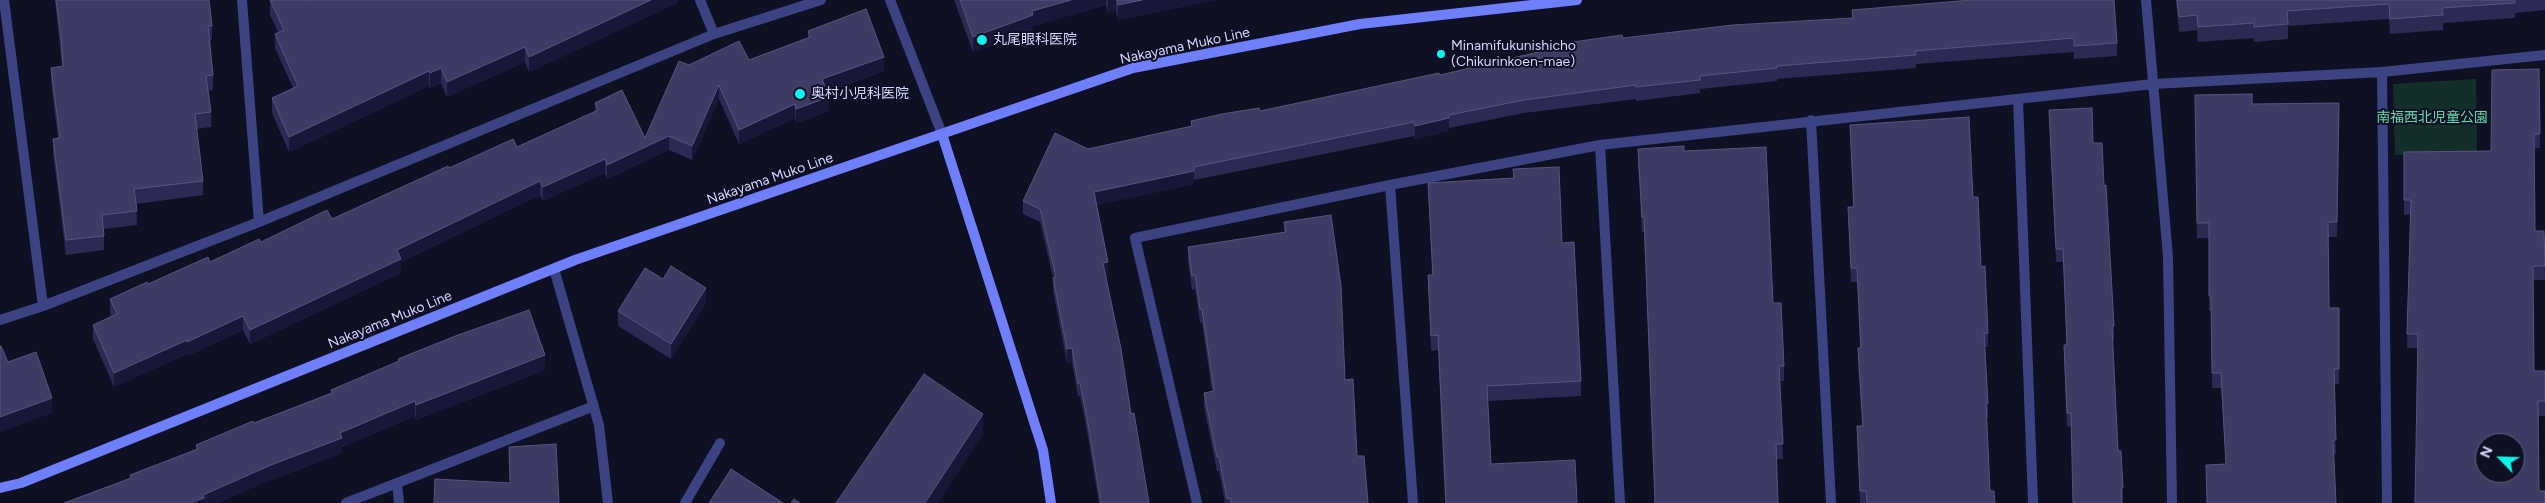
<!DOCTYPE html>
<meta charset="utf-8">
<style>
body{margin:0}
#map{position:relative;width:2545px;height:503px;overflow:hidden;background:#101025;font-family:Figtree,sans-serif}
canvas{display:block}
.north{position:absolute;left:2475px;top:433px;width:50px;height:50px;box-sizing:border-box;background:#101025;border:1px solid #5f5f7c;border-radius:50%;rotate:294deg;font-size:14px;font-weight:700;line-height:20px;text-align:center;color:#d5d6fe}
.north::after{content:'';display:block;margin:auto;width:18px;height:22px;background:#08f7ed;clip-path:polygon(50% 0,100% 100%,50% 72%,0 100%)}
</style>
<div id="map">
<canvas width="2545" height="503"></canvas>
<div class="north">N</div>
</div>
<script>
const ctx = document.querySelector('canvas').getContext('2d');
ctx.lineJoin = 'round';
function fill(path, color) { ctx.fillStyle = color; ctx.fill(path, 'evenodd'); }
const toPath = rows => new Path2D(rows.map(r => 'M' + r).join(''));
function strokePath(path, color, width, dash) { ctx.strokeStyle = color; ctx.lineWidth = width; ctx.lineCap = dash ? 'butt' : 'round'; ctx.setLineDash(dash || []); ctx.stroke(path); }
function write(font, color, halo, rows, align = 'center') {
  ctx.font = font + ' Figtree,"Noto Sans JP",sans-serif'; ctx.lineWidth = 4; ctx.setLineDash([]); ctx.textBaseline = 'middle'; ctx.strokeStyle = halo; ctx.fillStyle = color; for (const [text, x, y, turn = 0] of rows) {
    ctx.save(); ctx.translate(x, y); ctx.rotate((+turn || 0) * Math.PI / 180); ctx.textAlign = isNaN(turn) ? turn : align; if (halo) ctx.strokeText(text, 0, 0); ctx.fillText(text, 0, 0); ctx.restore();
  }
}
fill(toPath([
 [2476,79,2477,153,2395,155,2393,84]
]), '#132f2a');
strokePath(toPath([
 [4,0,43,306],
 [242,0,259,222],
 [700,0,714,34],
 [890,0,942,134],
 [2146,0,2168,257,2172,503],
 [2382,72,2387,503],
 [2018,99,2033,503],
 [1811,120,1831,503],
 [1600,145,1620,503],
 [1390,185,1413,503],
 [554,269,599,425,608,503],
 [0,320,43,306,259,222,714,34,821,0],
 [397,483,399,503],
 [346,503,594,406],
 [685,503,720,443],
 [1197,503,1135,238,1390,185,1600,145,2153,84,2382,72,2545,55]
]), '#3c4382', 10);
strokePath(toPath([
 [942,134,1043,450,1051,503],
 [0,488,21,483,575,260,1133,68,1360,24,1577,0]
]), '#6f7ffb', 10);
fill(toPath([
 [55,0,209,0,212,26,212,40,210,41,213,75,213,90,208,91,211,112,211,127,196,129,203,181,203,195,136,204,137,225,104,229,104,250,66,255,53,153,53,139,58,138,51,82,51,68,62,66],
 [270,0,307,1,309,0,678,0,677,3,529,72,525,62,447,97,441,83,430,88,429,86,289,152,272,113,272,98,293,88,275,48,275,34,278,32,270,15],
 [954,0,1215,0,1118,20,1116,11,1108,13,1106,5,1033,26,1033,30,973,52],
 [2176,0,2545,0,2545,10,2515,13,2515,18,2443,23,2443,30,2390,34,2389,19,2288,26,2288,39,2254,42,2254,38,2198,42,2197,30,2179,32],
 [1852,10,2117,43,2117,56,2074,59,2074,52,1916,64,1916,68,1777,79,1777,81,1700,89,1700,93,1636,101,1636,99,1524,113,1449,128,1449,131,1415,139,1414,136,1194,180,1194,184,1096,205,1108,276,1105,276,1149,503,1099,503,1087,431,1080,396,1078,397,1072,362,1067,363,1053,291,1053,278,1040,222,1023,214,1023,201,1088,149,1191,127,1191,121,1260,111,1440,75,1559,47,1559,44,1852,18],
 [808,31,884,71,827,92,829,111,796,123,795,118,739,144,719,99,692,160,669,150,607,179,605,173,543,201,540,195,401,262,401,273,250,344,243,330,187,356,187,354,114,387,93,339,93,325,111,316,110,313,110,299,261,242,332,219,449,168,517,147,595,112,595,103,645,138,689,65,749,60,808,38],
 [2539,69,2540,148,2534,148,2535,231,2544,231,2545,280,2533,280,2534,371,2545,371,2545,416,2539,416,2539,491,2545,503,2418,348,2407,348,2411,214,2404,215,2404,152,2491,151],
 [2195,95,2252,104,2339,103,2337,237,2328,237,2329,308,2339,308,2339,384,2334,384,2336,454,2334,455,2336,503,2207,503,2206,465,2226,464,2221,388,2212,388,2211,311,2209,311,2209,238,2197,238],
 [2049,110,2093,143,2104,186,2114,326,2114,339,2112,340,2118,451,2123,488,2123,501,2122,501,2071,426,2067,427,2064,358,2064,345,2067,345,2063,262,2056,262],
 [1850,125,1973,197,1988,333,1988,347,1985,347,1988,403,1988,418,1986,418,1990,491,1995,503,1860,503,1857,426,1862,426,1858,363,1858,348,1860,348,1857,282,1851,282,1848,207,1853,207],
 [1638,149,1684,151,1773,303,1784,366,1784,381,1780,381,1783,459,1776,459,1778,503,1655,503,1644,232,1642,232,1638,164],
 [1513,169,1562,243,1581,381,1581,396,1488,401,1491,464,1577,503,1445,503,1438,350,1431,351,1428,275,1432,275,1428,183,1513,178],
 [1284,222,1345,380,1357,456,1368,503,1225,503,1219,471,1217,471,1204,407,1204,393,1212,391,1202,323,1200,323,1195,289,1192,290,1188,261,1188,247,1284,232],
 [663,279,706,303,671,359,618,326,618,311],
 [398,359,545,370,416,420,415,416,342,447,342,453,271,480,130,479,130,475,196,449,196,445,331,393,331,390,398,362],
 [509,447,559,503,510,483]
]), '#2c2952');
fill(toPath([
 [651,0,678,0,677,3,529,72,529,57],
 [1071,0,1106,0,1106,5,1033,26,1033,30,973,52,973,37,1032,11],
 [1108,0,1116,0,1116,11,1108,13],
 [1142,0,1215,0,1118,20,1118,5],
 [525,47,525,62,447,97,447,82],
 [884,57,884,71,822,93,822,79],
 [441,68,441,83,430,88,430,73],
 [429,71,429,86,289,152,289,137],
 [719,85,719,99,692,160,692,146],
 [829,97,829,111,796,123,796,109],
 [795,104,795,118,739,144,739,130],
 [1449,118,1449,131,1415,139,1415,126],
 [669,136,669,150,607,179,607,165],
 [605,159,605,173,543,201,543,187],
 [1194,171,1194,184,1094,206,1094,192],
 [540,181,540,195,401,262,401,273,250,344,250,330,397,250],
 [1108,262,1108,276,1103,277,1103,263],
 [706,288,706,303,671,359,671,344],
 [243,316,243,330,187,356,187,342],
 [187,340,187,354,114,387,114,373],
 [1072,348,1072,362,1067,363,1067,349],
 [545,355,545,370,416,420,416,405],
 [52,398,52,413,0,432,0,417],
 [415,401,415,416,342,447,342,453,271,480,218,503,190,503,203,495,271,465,340,433],
 [983,414,983,434,938,503,925,503]
]), '#191738');
const building = toPath([
 [56,0,209,0,212,26,208,26,213,75,206,76,211,112,195,114,203,181,134,189,137,211,102,215,104,236,66,240,53,139,60,138,51,68,63,66,61,37,56,0],
 [270,0,307,0,307,1,309,0,651,0,529,57,525,47,447,82,441,68,430,73,429,71,289,137,272,98,298,86,275,34,284,30,270,0],
 [960,0,1071,0,1032,11,1033,15,973,37,960,0],
 [1117,0,1142,0,1118,5,1117,0],
 [1971,0,2114,0,2117,43,2074,46,2074,38,1915,51,1916,55,1777,66,1777,68,1700,76,1700,80,1636,87,1636,85,1524,100,1449,115,1449,118,1415,126,1414,122,1194,167,1194,171,1094,192,1108,262,1103,263,1121,349,1131,414,1134,413,1149,503,1101,503,1087,418,1080,383,1078,384,1072,348,1067,349,1053,278,1056,277,1040,209,1023,201,1055,133,1088,149,1192,126,1191,121,1222,114,1259,108,1260,111,1439,73,1440,75,1560,47,1559,44,1622,35,1623,38,1733,25,1853,18,1852,10,1971,0],
 [2177,0,2515,0,2515,3,2442,8,2443,15,2390,19,2389,4,2287,11,2288,24,2254,27,2254,23,2198,27,2197,15,2179,17,2177,0],
 [866,9,884,57,822,79,829,97,796,109,795,104,739,130,719,85,692,146,669,136,607,165,605,159,543,187,540,181,397,250,401,259,250,330,243,316,187,342,187,340,114,373,93,325,117,314,110,299,147,282,148,284,208,257,210,262,259,239,261,242,327,210,332,219,448,166,449,168,513,139,517,147,598,110,595,103,622,90,645,138,679,61,689,65,739,41,749,60,810,37,808,31,866,9],
 [2539,69,2540,134,2534,134,2535,231,2544,231,2545,266,2533,266,2534,371,2545,371,2545,401,2538,401,2539,491,2545,491,2545,503,2415,503,2418,334,2407,334,2411,200,2404,200,2404,152,2491,151,2492,70,2539,69],
 [2485,443,2515,443,2515,473,2485,473,2485,443],
 [2252,94,2252,104,2339,103,2337,222,2328,222,2329,308,2339,308,2339,369,2334,369,2336,440,2333,440,2336,503,2207,503,2206,465,2226,464,2221,373,2212,373,2211,296,2209,296,2209,223,2197,223,2195,95,2252,94],
 [2092,108,2093,143,2102,143,2104,186,2106,185,2114,326,2112,326,2118,451,2121,451,2123,488,2121,488,2122,503,2073,503,2071,413,2067,413,2064,345,2067,345,2063,249,2056,249,2049,110,2092,108],
 [1969,117,1973,197,1978,197,1981,267,1985,266,1988,333,1984,333,1988,403,1986,403,1990,491,1994,491,1995,503,1867,503,1866,491,1860,491,1857,426,1863,426,1858,348,1861,348,1857,268,1851,268,1848,207,1854,207,1850,125,1969,117],
 [1684,146,1684,151,1766,147,1773,303,1781,303,1784,366,1779,366,1783,444,1776,444,1778,503,1655,503,1644,217,1642,217,1638,149,1684,146],
 [1559,167,1562,243,1574,242,1581,381,1487,386,1491,464,1575,460,1577,503,1446,503,1438,335,1431,336,1428,275,1433,275,1428,183,1514,178,1513,169,1559,167],
 [1331,215,1341,286,1345,380,1353,379,1357,456,1364,456,1368,503,1231,503,1231,498,1227,499,1219,457,1217,457,1204,393,1214,391,1202,309,1200,309,1195,275,1192,276,1188,247,1286,232,1284,222,1331,215],
 [671,266,706,288,671,344,618,311,645,268,663,279,671,266],
 [529,310,545,355,416,405,415,401,340,433,342,438,271,465,203,495,204,498,190,503,64,503,131,478,130,475,198,449,196,445,253,421,254,423,332,393,331,390,399,361,398,359,458,335,529,310],
 [0,346,1,346,8,362,36,352,52,398,0,417,0,346],
 [924,374,983,414,925,503,836,503,924,374],
 [556,444,559,503,434,503,435,479,510,483,509,447,556,444],
 [731,469,783,503,709,503,731,469],
 [794,499,800,503,791,503,794,499]
]);
fill(building, '#3e3c64');
strokePath(building, '#56547c', 1);
for (const [x, y, r, color] of [
 [982,40,6,"#08f7ed"],
 [1441,54,5,"#08f7ed"],
 [800,94,6,"#08f7ed"]
]) { const dot = new Path2D(); dot.arc(x, y, r, 0, 2 * Math.PI); ctx.fillStyle = color; ctx.fill(dot); strokePath(dot, '#101025', 2); }
write('14px', '#d5d6fe', '#101025', [
 ["丸尾眼科医院",993,40],
 ["Minamifukunishicho",1451,46],
 ["(Chikurinkoen-mae)",1451,62],
 ["奥村小児科医院",811,94]
], 'left');
write('14px', '#d5d6fe', '#101025', [
 ["Nakayama Muko Line",1185,46,-12],
 ["Nakayama Muko Line",770,179,-19],
 ["Nakayama Muko Line",390,320,-22]
]);
write('14px', '#62dcac', '#101025', [
 ["南福西北児童公園",2432,118]
]);
</script>
